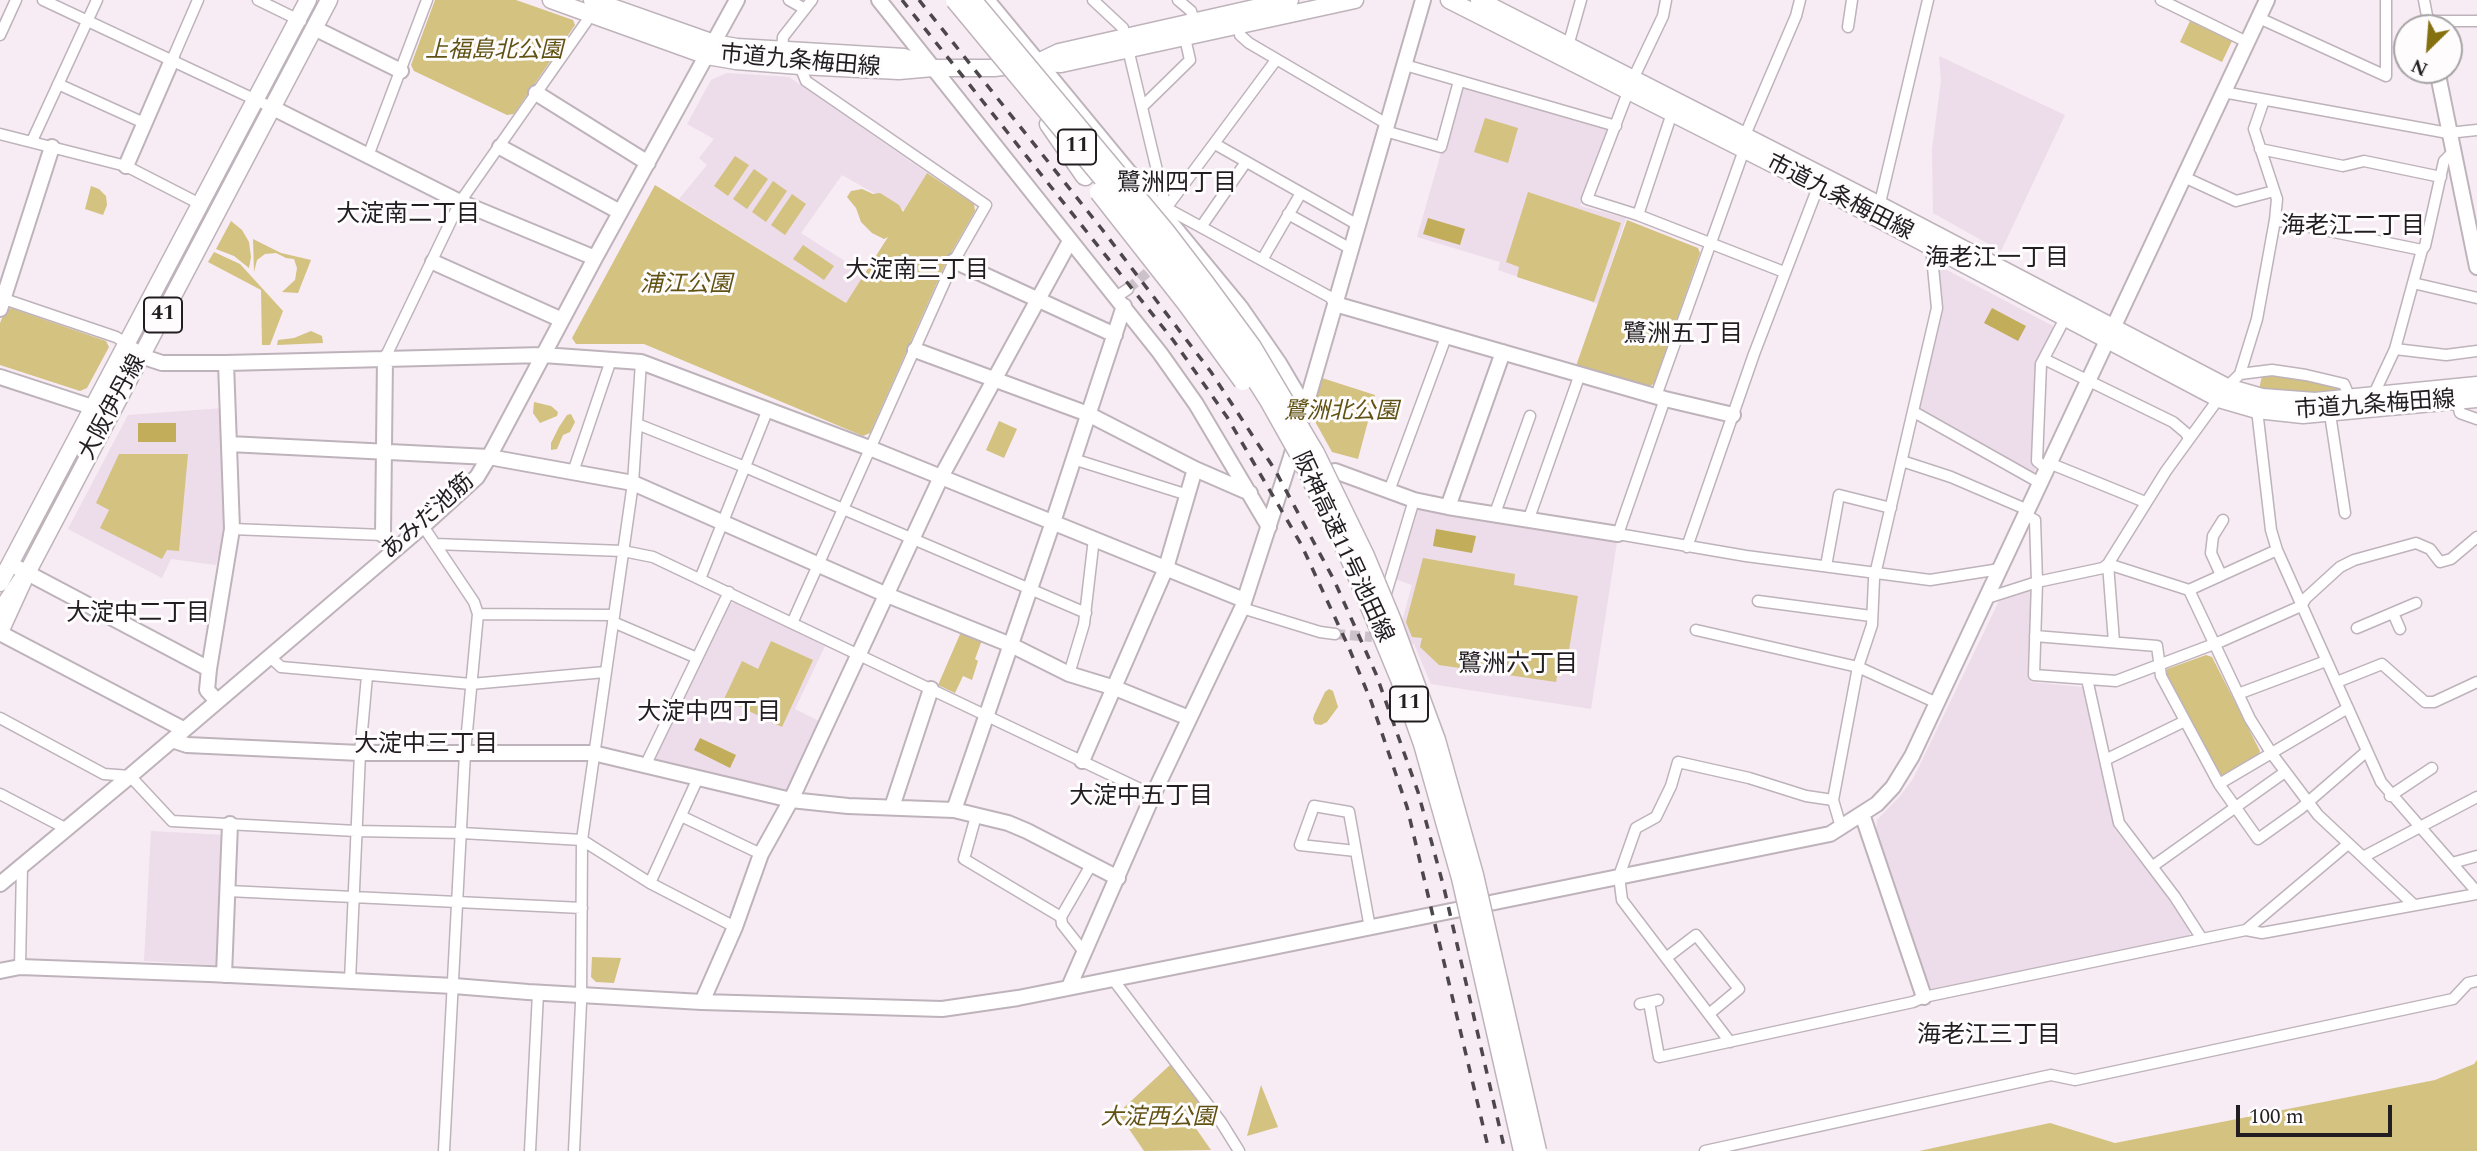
<!DOCTYPE html>
<meta charset="utf-8">
<style>
body{margin:0}
#map{position:relative;width:2477px;height:1151px;overflow:hidden;background:#f7ebf4;font-family:Spectral,serif}
canvas{display:block}
.north{position:absolute;left:2393px;top:14px;width:70px;height:70px;box-sizing:border-box;background:#fefcfd;border:2px solid #a6a3a5;border-radius:50%;rotate:205deg;font-size:19px;font-weight:700;line-height:28px;text-align:center;color:#211d20}
.north::after{content:'';display:block;margin:auto;width:24px;height:32px;background:#85700f;clip-path:polygon(50% 0,100% 100%,50% 72%,0 100%)}
.scale{position:absolute;left:2236px;top:1105px;width:156px;height:32px;box-sizing:border-box;border:4px solid #211d20;border-top:0;padding-left:9px;font-size:21px;line-height:24px;white-space:nowrap;color:#211d20;-webkit-text-stroke:5px #fefcfd;paint-order:stroke}
</style>
<div id="map">
<canvas width="2477" height="1151"></canvas>
<div class="north">N</div>
<div class="scale">100 m</div>
</div>
<script>
const ctx = document.querySelector('canvas').getContext('2d');
ctx.lineJoin = 'round';
function fill(path, color) { ctx.fillStyle = color; ctx.fill(path, 'evenodd'); }
const toPath = rows => new Path2D(rows.map(r => 'M' + r).join(''));
function strokePath(path, color, width, dash) { ctx.strokeStyle = color; ctx.lineWidth = width; ctx.lineCap = dash ? 'butt' : 'round'; ctx.setLineDash(dash || []); ctx.stroke(path); }
function write(font, color, halo, rows, align = 'center') {
  ctx.font = font + ' Spectral,"Noto Sans JP",serif'; ctx.lineWidth = 6; ctx.setLineDash([]); ctx.textBaseline = 'middle'; ctx.strokeStyle = halo; ctx.fillStyle = color; for (const [text, x, y, turn = 0] of rows) {
    ctx.save(); ctx.translate(x, y); ctx.rotate((+turn || 0) * Math.PI / 180); ctx.textAlign = isNaN(turn) ? turn : align; if (halo) ctx.strokeText(text, 0, 0); ctx.fillText(text, 0, 0); ctx.restore();
  }
}
fill(toPath([
 [1939,56,2065,115,2001,251,1933,213,1932,149,1941,81],
 [727,73,789,77,927,173,904,210,842,175,801,233,865,274,846,303,679,199,707,165,699,158,714,139,687,124,711,80],
 [1465,87,1605,128,1608,133,1580,206,1626,218,1598,304,1498,270,1500,262,1417,237,1459,90],
 [1943,268,2053,326,2054,331,2039,362,2036,468,2032,476,1918,410,1942,309,1937,270],
 [224,408,225,529,216,565,171,559,162,578,68,529,128,415],
 [1418,507,1448,515,1617,542,1591,709,1431,684,1414,644,1409,645,1401,625,1412,585,1395,579],
 [2031,588,2034,590,2031,682,2082,687,2114,828,2169,899,2190,932,2188,938,1932,989,1928,987,1876,835,1877,820,1901,795,1913,779,1999,601],
 [735,602,825,646,795,709,819,721,788,790,782,793,658,761,654,755,730,604],
 [151,831,225,835,218,965,144,961]
]), '#eddce9');
fill(toPath([
 [435,0,516,0,573,20,575,25,514,114,507,115,414,71,411,65],
 [2190,21,2232,41,2222,62,2180,42],
 [1485,118,1518,128,1508,163,1474,152],
 [735,156,749,165,728,196,714,186],
 [234,164,145,333,144,333,209,205],
 [754,169,768,179,747,209,733,199],
 [927,173,974,204,975,211,948,258,870,433,863,436,644,344,576,344,572,338,655,185,846,303,888,237,884,239,872,233,861,222,856,208,847,197,851,191,862,189,873,194,880,193,899,205,903,212],
 [773,181,787,191,766,222,752,212],
 [91,186,99,189,106,196,107,205,103,215,85,209],
 [1528,192,1621,223,1594,302,1517,277,1519,267,1506,262],
 [792,194,806,204,785,235,771,225],
 [1627,220,1698,248,1700,253,1654,384,1649,386,1576,366],
 [231,221,242,230,249,242,251,257,249,268,234,256,216,249],
 [253,239,281,253,311,260,298,293,282,292,295,280,297,268,294,259,286,258,276,253,265,254,257,260,254,272],
 [803,245,834,266,824,280,793,259],
 [214,252,240,264,283,311,270,345,262,345,261,290,208,262],
 [11,308,106,341,109,347,87,388,80,391,0,365,0,323,5,311],
 [311,331,322,336,323,343,277,345,278,340,294,338],
 [2293,374,2341,387,2333,394,2286,394,2259,389,2262,376],
 [1322,378,1375,395,1358,459,1332,452,1312,416],
 [534,402,551,406,558,412,557,416,540,423,533,413],
 [571,414,575,422,570,432,563,435,557,449,551,450,551,443,559,427,567,415],
 [999,421,1017,429,1004,458,986,450],
 [92,430,88,442,29,551,28,549,43,519],
 [119,454,188,454,179,551,167,550,162,559,100,528,109,510,96,503],
 [1423,558,1515,574,1514,585,1578,596,1567,662,1560,661,1556,682,1439,665,1420,647,1422,638,1412,637,1406,622],
 [961,632,982,640,975,659,978,661,972,680,963,676,955,693,938,685],
 [771,641,813,660,782,727,724,699,742,661,758,669],
 [2206,655,2212,657,2260,751,2258,756,2225,776,2218,775,2165,675,2167,669],
 [1329,689,1333,691,1338,707,1327,722,1321,725,1315,724,1313,719,1314,715,1325,692],
 [592,957,621,958,614,983,596,982,591,977],
 [2477,1060,2477,1151,1919,1151,2050,1123,2115,1143,2435,1080,2474,1064],
 [1170,1065,1203,1103,1188,1117,1211,1150,1144,1151,1118,1113],
 [1261,1085,1278,1127,1247,1136]
]), '#d3c280');
fill(toPath([
 [1428,218,1465,229,1460,245,1423,234],
 [1992,308,2026,326,2018,341,1984,323],
 [138,423,176,423,176,442,138,442],
 [1436,529,1476,536,1472,553,1433,546],
 [700,738,736,755,730,768,694,750]
]), '#c2ad5b');
strokePath(toPath([
 [1128,289,1148,272],
 [1335,634,1372,637]
]), '#ccc2ca', 10, [10, 5]);
const street = toPath([
 [43,0,273,108],
 [258,0,301,21],
 [789,0,805,9],
 [1093,0,1123,28,1166,208,1330,297,1335,304],
 [1178,0,1191,11,1194,21],
 [1666,0,1663,16,1633,79,1587,199,1638,215,1784,272],
 [2161,0,2247,42],
 [2424,0,2428,21,2477,21],
 [2259,18,2386,76,2386,0],
 [1240,24,1240,35,1249,43,1387,124],
 [1848,27,1852,0],
 [0,35,16,0],
 [1568,46,1581,0],
 [782,49,783,37,812,0],
 [172,60,198,0],
 [1405,65,1616,126],
 [58,84,144,123],
 [2223,92,2448,133,2477,130],
 [1143,106,1190,60,1185,38],
 [1385,131,1441,147,1459,81],
 [0,134,126,166,200,204],
 [32,141,97,0],
 [1215,144,1358,225],
 [2260,149,2343,166,2364,161,2441,177],
 [368,156,427,0],
 [2184,177,2236,201,2274,191],
 [1879,207,1928,0],
 [1164,211,1276,60],
 [1288,214,1351,249],
 [1638,215,1672,113],
 [2275,220,2422,250],
 [1201,227,1246,162],
 [1262,260,1301,193],
 [2413,283,2477,298],
 [1116,297,1128,289],
 [4,299,116,337,126,343],
 [2395,349,2446,355,2477,351],
 [385,358,460,202,591,15],
 [2044,359,2173,422,2186,433,2189,439],
 [2240,374,2272,370,2306,375,2344,384,2350,398],
 [1656,396,1744,150,1745,135,1796,16,1800,0],
 [2373,396,2395,349,2422,250,2425,246,2444,161,2453,152],
 [1665,399,1618,534,1746,556,1930,580,2000,569],
 [2457,401,2460,413,2477,419],
 [2257,410,2271,530,2277,550,2381,782,2477,892],
 [1914,412,2040,483],
 [2330,414,2345,513],
 [637,424,745,467,1086,613],
 [1073,459,1188,495],
 [1902,461,1951,477,2028,510],
 [2049,463,2145,502],
 [2047,469,2037,461,2041,364,2062,324],
 [573,472,611,360],
 [1389,491,1446,337],
 [2025,515,2035,520,2037,582,2034,675,2116,681,2222,641,2301,606,2306,598,2340,567,2354,560,2416,543,2430,549,2440,562,2451,559,2477,537],
 [1494,516,1530,416],
 [1528,521,1580,374],
 [423,526,474,602,478,614,465,753,444,1151],
 [232,529,383,535,397,547],
 [435,544,623,551,653,557,1153,795],
 [1687,547,1754,354,1818,187],
 [2108,564,2189,590,2277,550],
 [2108,564,2114,642],
 [1826,566,1839,495,1891,508],
 [2221,575,2211,553,2213,536,2223,520],
 [700,579,768,409],
 [2189,590,2250,719,2272,754,2318,815,2414,905],
 [1987,598,2037,582,2103,568,2108,564,2166,471,2227,387,2240,374,2257,319,2275,220,2277,199,2254,129,2264,100],
 [1384,600,1414,500],
 [1758,601,1871,616],
 [1242,608,1320,632,1335,634],
 [2393,613,2400,629],
 [478,614,614,615],
 [793,621,954,261,986,205,806,81,800,66],
 [613,622,697,658],
 [2357,628,2416,603],
 [1696,630,1858,667,1937,703],
 [2035,636,2157,646,2161,676,2219,784,2258,839,2300,809,2367,751],
 [269,656,281,667,471,684,605,672],
 [1069,674,1084,624,1094,538],
 [2087,679,2119,823,2175,897,2202,939],
 [2337,682,2382,664,2425,702,2434,702,2477,682],
 [2238,694,2326,661],
 [0,718,104,774,130,776,172,821,356,831,462,833,582,840,650,883,735,927],
 [2105,760,2185,721],
 [645,766,729,592],
 [2219,784,2348,708],
 [0,794,65,828],
 [2390,796,2432,768],
 [681,816,761,854],
 [976,816,964,859,1061,917],
 [1841,827,1833,800,1858,667,1872,625,1874,579,1937,308,1932,257,1935,249],
 [1356,851,1300,845,1314,806,1349,812,1356,851,1370,928],
 [2363,857,2477,797],
 [2452,863,2477,856],
 [2153,866,2285,772],
 [650,883,698,778],
 [228,891,582,908],
 [2246,930,2348,844],
 [1084,952,1062,924,1061,917,1091,865],
 [1666,958,1696,935,1739,989,1709,1014],
 [20,967,22,866],
 [1112,978,1221,1122,1239,1151],
 [350,981,360,753,367,676],
 [1649,1002,1659,1057,1913,1002,1924,997,2202,939,2246,930,2262,933,2477,894],
 [1640,1004,1658,1000],
 [1730,1042,1622,900,1619,876,1636,828,1656,817,1671,786,1678,762,1749,778,1806,796,1833,800],
 [530,1151,538,993],
 [574,1151,581,1003,582,840,633,483,641,362],
 [1705,1151,2051,1075,2075,1080,2453,999,2468,983,2477,981]
]);
const secondary = toPath([
 [879,0,1160,353,1196,404,1269,527],
 [987,0,1241,308,1279,363,1305,407],
 [2428,21,2429,28],
 [314,28,401,71],
 [2437,70,2477,267],
 [536,93,648,163],
 [273,108,460,202,595,258],
 [500,147,620,212],
 [126,166,172,60],
 [954,261,1115,335],
 [433,262,562,320],
 [1335,304,1665,399,1733,415],
 [0,309,52,147],
 [134,350,141,356,162,363,226,363,543,355,641,362,872,449,1244,600],
 [915,350,1088,414,1195,469,1250,493],
 [0,377,92,407,109,416],
 [229,444,489,457,633,483,887,595,1011,645,1069,674,1115,688,1189,718],
 [1335,471,1414,500,1448,507,1618,534],
 [1448,507,1503,352],
 [383,535,385,358],
 [18,568,209,669],
 [0,633,183,729],
 [217,701,207,690,209,669,232,529,226,363],
 [172,740,187,745,360,753,593,753,791,800,848,806,954,810,1008,823,1027,831,1118,878],
 [1082,761,1166,568,1195,469],
 [892,807,931,689],
 [954,810,1053,522,1124,306],
 [1862,814,1924,997],
 [0,884,130,776,423,526,477,477,489,457,595,258,737,0],
 [0,971,20,967,209,974,454,986,528,992,702,1002,942,1009,1018,998,1244,953,1830,834,1877,804,1893,787,1912,756,2267,0],
 [224,975,230,824],
 [1069,987,1153,795,1242,608,1291,457,1423,0],
 [702,1002,735,927,761,854,791,800,941,477,1070,241]
]);
const primary = toPath([
 [551,0,707,56,736,61,800,66,899,71,933,68,994,68,1038,63,1061,64,1355,0],
 [592,0,714,43,737,47,904,57,927,65],
 [1449,0,1818,187,2219,399,2257,410,2303,415,2477,399],
 [1479,0,1880,205,2227,387,2262,397,2315,401,2477,385],
 [1040,61,1059,52,1290,0],
 [0,583,308,0],
 [0,632,27,573,329,0]
]);
const highway = toPath([
 [1049,124,1085,176],
 [0,613,27,573]
]);
strokePath(street, '#beb3bb', 13);
strokePath(secondary, '#beb3bb', 18);
strokePath(primary, '#beb3bb', 19);
strokePath(highway, '#beb3bb', 21);
strokePath(street, '#fff', 10);
strokePath(secondary, '#fff', 14);
strokePath(primary, '#fff', 16);
strokePath(highway, '#fff', 18);
strokePath(toPath([
 [902,0,1173,340,1227,417,1301,544,1349,648,1371,701,1407,807,1489,1151],
 [919,0,1101,228,1211,372,1275,470,1334,580,1376,674,1418,792,1444,888,1505,1151]
]), '#4d474b', 3.5, [9, 9]);
const highwayBridge = toPath([
 [955,0,1155,241,1197,296,1239,353,1270,402,1297,450,1351,561,1400,679,1423,744,1461,878,1523,1151],
 [972,0,1165,231,1204,282,1252,347,1315,453,1365,556,1392,621,1436,740,1474,875,1537,1151],
 [1099,192,1187,304,1243,381]
]);
strokePath(highwayBridge, '#beb3bb', 21, []);
strokePath(highwayBridge, '#fff', 18);
for (const [x, y, w] of [
 [1077,147,38],
 [163,315,38],
 [1409,704,38]
]) { const box = new Path2D(); box.roundRect(x - w / 2, y - 17.5, w, 35, 5); ctx.fillStyle = '#fefcfd'; ctx.fill(box); strokePath(box, '#211d20', 2); }
write('bold 21px', '#211d20', null, [
 ["11",1077,147],
 ["41",163,315],
 ["11",1409,704]
]);
write('italic 23px', '#615214', '#fefcfd', [
 ["上福島北公園",494,52],
 ["浦江公園",686,286],
 ["鷺洲北公園",1341,413],
 ["大淀西公園",1158,1119]
]);
write('23px', '#211d20', '#fefcfd', [
 ["市道九条梅田線",800,63,5],
 ["市道九条梅田線",1839,199,27],
 ["市道九条梅田線",2375,407,-4],
 ["大阪伊丹線",114,408,-62],
 ["あみだ池筋",429,518,-42],
 ["阪神高速11号池田線",1341,548,65]
]);
write('24px', '#211d20', '#fefcfd', [
 ["鷺洲四丁目",1177,185],
 ["大淀南二丁目",408,216],
 ["海老江二丁目",2353,228],
 ["海老江一丁目",1997,260],
 ["大淀南三丁目",917,272],
 ["鷺洲五丁目",1683,336],
 ["大淀中二丁目",138,615],
 ["鷺洲六丁目",1518,666],
 ["大淀中四丁目",709,714],
 ["大淀中三丁目",426,746],
 ["大淀中五丁目",1141,798],
 ["海老江三丁目",1989,1037]
]);
</script>
